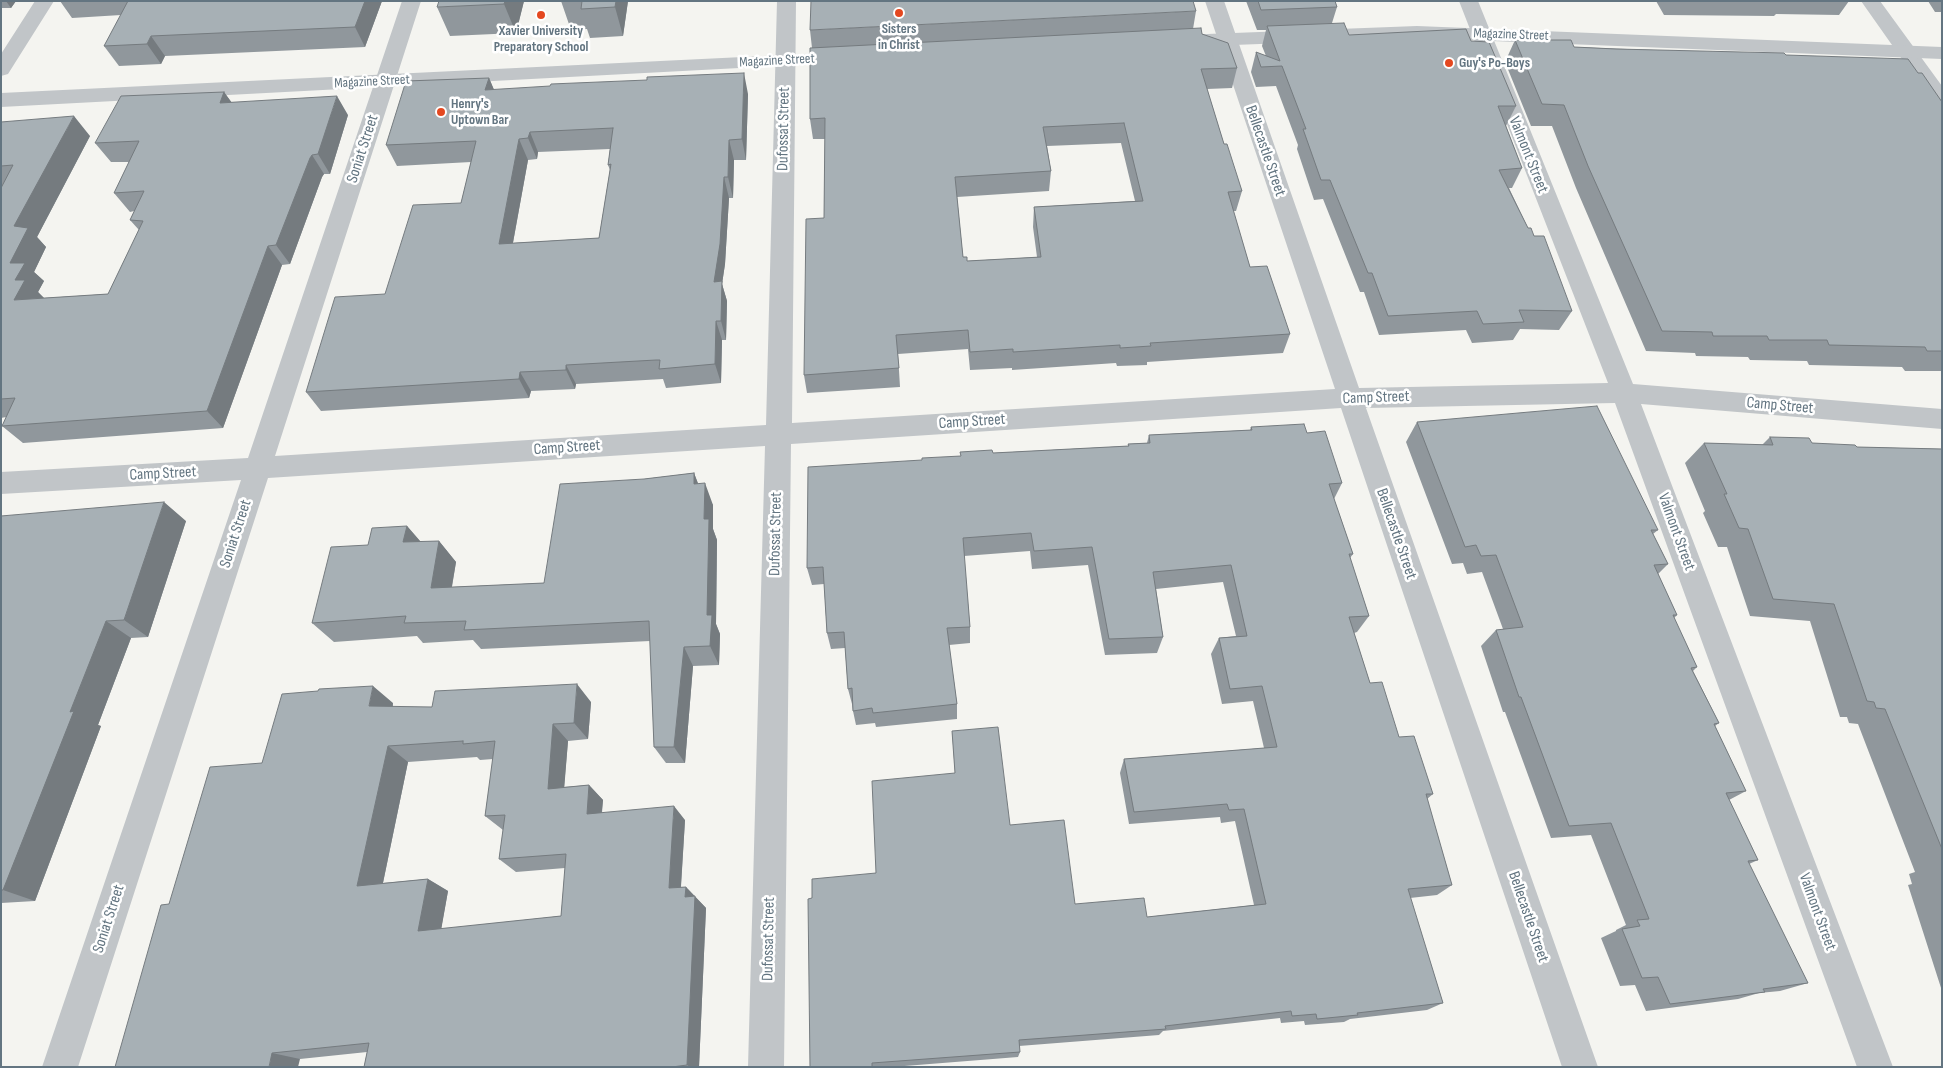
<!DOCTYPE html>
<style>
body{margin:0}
#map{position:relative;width:1943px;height:1068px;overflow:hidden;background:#f4f4f0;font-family:"Sofia Sans Condensed",sans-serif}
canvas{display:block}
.frame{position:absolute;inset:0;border:2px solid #637581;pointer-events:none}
</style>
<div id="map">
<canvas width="1943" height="1068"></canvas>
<div class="frame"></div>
</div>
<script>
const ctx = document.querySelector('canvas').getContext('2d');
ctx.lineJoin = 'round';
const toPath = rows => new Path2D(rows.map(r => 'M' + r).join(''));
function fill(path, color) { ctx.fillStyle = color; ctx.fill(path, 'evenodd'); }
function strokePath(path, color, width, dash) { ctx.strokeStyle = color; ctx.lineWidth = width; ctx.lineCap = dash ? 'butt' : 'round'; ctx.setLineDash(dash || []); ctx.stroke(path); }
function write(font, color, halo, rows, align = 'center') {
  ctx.font = font + ' "Sofia Sans Condensed",sans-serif'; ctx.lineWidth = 5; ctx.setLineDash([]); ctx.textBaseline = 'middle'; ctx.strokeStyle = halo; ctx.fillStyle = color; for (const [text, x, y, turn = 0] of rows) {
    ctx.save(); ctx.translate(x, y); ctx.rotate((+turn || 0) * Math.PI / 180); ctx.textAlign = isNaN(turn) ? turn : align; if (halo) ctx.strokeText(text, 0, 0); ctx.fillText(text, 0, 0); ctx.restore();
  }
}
fill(toPath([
 [35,1,54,1,8,74,1,76,1,54,35,1],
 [402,1,421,1,275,456,766,425,777,1,796,1,792,423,1335,389,1205,1,1224,1,1359,388,1608,383,1459,1,1478,1,1633,384,1942,409,1942,429,1641,404,1893,1067,1857,1067,1615,403,1366,408,1598,1067,1562,1067,1341,408,791,444,784,1067,748,1067,765,446,268,478,78,1067,42,1067,241,480,1,494,1,472,248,458,402,1],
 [1861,1,1880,1,1942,86,1942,107,1935,106,1861,1]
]), '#c1c5c8');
fill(toPath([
 [1417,26,1942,47,1942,59,1417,38,1181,47,1174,45,1171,41,1174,37,1181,35,1417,26],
 [846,52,853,54,856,58,853,62,1,107,1,93,846,52]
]), '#c1c5c8');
fill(toPath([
 [1,1,16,1,11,8,1,8],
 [60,1,382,1,365,47,165,56,161,64,119,66,104,46,121,15,72,18],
 [524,1,516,33,450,36,437,7],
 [561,1,628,1,623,36,590,38,587,29,571,30],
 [659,1,678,1,659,2],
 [1246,1,1335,1,1337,7,1332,23,1349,35,1471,41,1516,106,1506,126,1522,168,1512,188,1509,188,1528,228,1534,236,1572,311,1559,330,1520,329,1513,340,1472,343,1466,330,1379,335,1364,292,1360,292,1323,199,1314,200,1297,149,1298,145,1276,86,1256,87,1251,72,1256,52,1266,56,1262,46,1266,30,1257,30],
 [1656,1,1849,1,1839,15,1776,14,1774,16,1664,15],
 [1928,1,1942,1,1942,12,1935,12],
 [1196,11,1193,29,1202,34,1237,68,1232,88,1207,89,1224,144,1242,191,1236,211,1233,211,1250,267,1290,334,1283,353,1147,362,1147,365,1117,366,1116,363,1012,370,1012,368,970,370,968,349,898,354,900,387,807,393,804,375,824,218,825,139,813,139,810,119,812,48,810,30],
 [1121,143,1135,201,1034,207,1033,227,1037,257,967,261,963,257,957,197,1049,191,1051,171,1047,146],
 [1515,40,1574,47,1786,55,1918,73,1942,102,1942,371,1905,371,1902,367,1809,365,1807,361,1750,360,1748,357,1696,356,1695,353,1646,351,1576,188,1552,126,1531,126,1505,62],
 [489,78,494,90,748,94,746,160,734,160,733,198,729,198,725,264,722,284,727,301,726,340,722,340,721,383,666,388,663,379,576,384,575,389,531,391,529,398,321,411,306,392,461,203,471,162,397,166,386,145],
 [610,149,608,165,610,170,599,238,513,243,528,160,537,159,538,152],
 [224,92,231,102,348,115,330,174,324,174,322,177,290,264,282,265,223,428,23,443,2,426,6,417,1,418,1,122,90,136,37,237,46,247,34,272,44,281,38,292,44,298,108,294,139,230,130,220,134,211,130,212,114,193,129,162,111,162,95,143],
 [1417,422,1658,530,1653,534,1668,564,1658,574,1677,615,1674,618,1697,667,1693,671,1719,723,1715,726,1746,791,1729,800,1758,860,1749,864,1808,983,1780,991,1759,993,1738,999,1646,1011,1635,985,1620,986,1601,938,1616,931,1616,930,1626,925,1591,835,1551,838,1505,712,1503,712,1481,646,1496,630,1503,629,1482,572,1467,574,1463,563,1452,564,1406,442],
 [1251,427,1307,433,1342,483,1334,499,1353,554,1350,558,1369,616,1357,632,1354,633,1370,683,1399,737,1433,794,1427,799,1452,885,1437,895,1410,898,1443,1003,1427,1010,1350,1019,1344,1022,1305,1025,1304,1021,1281,1023,1280,1018,1163,1031,1159,1035,1019,1046,1020,1052,1018,1057,892,1067,810,1067,812,898,876,873,955,773,952,731,1010,825,1075,904,1147,917,1254,905,1235,821,1221,823,1220,817,1129,824,1120,773,1124,759,1264,748,1253,701,1222,704,1211,654,1219,638,1236,636,1223,582,1156,589,1163,637,1157,653,1105,655,1088,565,1032,569,1030,551,964,556,970,627,970,643,949,645,957,704,957,719,876,727,875,723,856,725,853,711,852,704,848,689,845,648,831,649,827,633,824,584,812,585,807,568,922,460,993,453,1128,446,1128,444,1147,443,1149,435,1250,430],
 [1770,437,1812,443,1857,447,1942,449,1942,991,1908,885,1912,884,1909,874,1915,872,1858,724,1849,723,1847,717,1840,717,1810,621,1750,616,1727,547,1718,547,1703,513,1705,511,1685,463,1704,443,1762,445],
 [694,473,698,484,713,505,713,529,717,540,716,624,720,634,719,665,693,666,685,763,666,763,654,747,650,641,481,649,473,640,423,643,417,636,334,642,312,623,368,545,407,526,421,542,439,541,456,562,452,587,544,583,644,479],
 [1,516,186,521,148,637,131,638,98,725,101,726,35,901,1,903],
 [591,702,588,739,568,741,564,787,589,785,603,800,602,813,685,820,681,887,686,887,706,908,699,1067,364,1067,367,1052,300,1059,115,1067,169,904,262,763,393,703,393,707,432,707],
 [477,757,480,760,493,759,485,816,503,830,499,859,516,872,565,868,561,916,441,929,448,891,428,879,383,883,408,762]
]), '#90979c');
fill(toPath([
 [6,1,16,1,11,8],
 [365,1,382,1,365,47,355,27],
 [505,1,524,1,516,33,504,4],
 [616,1,628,1,623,36,615,7],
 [151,36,165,56,161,64,147,44],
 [744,73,748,94,746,160,742,139],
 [489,78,498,99,485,90],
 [224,92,238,111,220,103],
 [337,96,348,115,330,174,318,154],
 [74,116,90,136,37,237,46,247,34,272,44,281,38,292,44,298,14,300,15,280,10,263,14,226],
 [530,132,538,152,537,159,528,138],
 [519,139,528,160,509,264,499,244],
 [729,140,734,160,733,198,728,177],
 [312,155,324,174,322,177,290,264,276,245,310,158],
 [724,177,729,198,725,264,722,284,727,301,726,340,721,321,714,282],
 [268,246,282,265,223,428,207,411],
 [716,321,722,340,721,383,715,364],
 [566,365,576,384,575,389,566,370],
 [520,372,531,391,529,398,519,379],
 [694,473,703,496,694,484],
 [705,483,713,505,713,529,717,540,716,624,720,634,719,665,710,646,707,615,704,519],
 [164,502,186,521,148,637,124,620],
 [407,526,425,547,403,542],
 [439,541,456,562,448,608,431,588],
 [106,621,131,638,98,725,101,726,35,901,3,890,70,712],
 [684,647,693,666,685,763,674,747],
 [577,684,591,702,588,739,574,723],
 [373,686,393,703,389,723,369,706],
 [553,724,568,741,563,803,548,789],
 [388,746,408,762,380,897,357,886],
 [589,785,603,800,600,828,587,814],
 [674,806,685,820,680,900,669,888],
 [428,879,448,891,439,942,418,931],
 [686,887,706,908,699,1067,690,1067,687,1065,685,897],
 [272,1053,300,1059,298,1067,269,1067]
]), '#757b7f');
const building = toPath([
 [128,1,365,1,355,27,151,36,147,44,104,46,128,1],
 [439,1,505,1,504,4,437,7,439,1],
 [582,1,616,1,615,7,581,9,582,1],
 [811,1,1193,1,1196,11,810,30,811,1],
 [1258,1,1335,1,1337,7,1261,10,1258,1],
 [1344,23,1349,35,1466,29,1471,41,1489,42,1516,106,1498,106,1522,168,1499,170,1528,228,1531,228,1534,236,1544,236,1572,311,1519,310,1524,322,1483,324,1477,311,1388,316,1372,273,1368,273,1330,180,1321,180,1303,129,1306,129,1282,66,1261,67,1256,52,1280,61,1267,26,1344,23],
 [1201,28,1202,34,1228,43,1237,68,1201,69,1224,144,1227,144,1242,191,1228,192,1250,267,1267,266,1290,334,1150,343,1151,346,1120,348,1120,345,1013,352,1013,349,970,352,968,330,896,335,899,368,804,375,806,219,824,218,825,118,810,119,810,48,1201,28],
 [1124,123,1143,201,1034,207,1041,257,967,261,967,257,963,257,955,177,1051,171,1043,127,1124,123],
 [1515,40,1571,40,1574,47,1616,49,1784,53,1786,55,1908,59,1918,73,1922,73,1942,102,1942,351,1927,351,1925,347,1829,345,1827,340,1769,340,1767,336,1713,336,1712,332,1662,331,1588,166,1564,105,1542,104,1515,40],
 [744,73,742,139,729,140,728,177,724,177,720,244,714,282,722,281,721,321,716,321,715,364,659,369,660,360,656,360,566,365,566,370,520,372,519,379,306,392,335,297,385,294,413,205,461,203,476,141,386,145,406,81,489,78,485,90,550,86,551,84,647,80,647,77,744,73],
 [613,128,608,165,611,164,599,238,499,244,519,139,528,138,530,132,613,128],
 [224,92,220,103,337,96,318,154,312,155,310,158,276,245,268,246,207,411,2,426,15,398,1,399,1,188,13,165,1,166,1,122,74,116,14,226,28,228,10,263,25,263,15,280,25,280,14,300,108,294,143,221,130,220,144,191,114,193,139,141,95,143,121,96,224,92],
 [1597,406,1658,530,1651,530,1668,564,1654,565,1677,615,1673,615,1697,667,1691,668,1719,723,1714,724,1746,791,1726,793,1758,860,1748,861,1808,983,1763,989,1765,992,1670,1004,1658,977,1642,978,1622,929,1640,926,1637,920,1649,919,1611,823,1569,826,1521,697,1519,697,1496,630,1523,627,1496,555,1481,556,1476,545,1465,547,1417,422,1597,406],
 [1304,424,1307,433,1325,431,1342,483,1329,484,1353,554,1349,554,1369,616,1349,617,1370,683,1382,682,1399,737,1414,736,1433,794,1426,794,1452,885,1408,889,1443,1003,1357,1013,1358,1015,1317,1019,1316,1014,1292,1016,1291,1011,1165,1026,1166,1029,1019,1040,1020,1052,872,1063,872,1067,810,1067,808,899,812,898,812,879,876,873,872,781,955,773,952,731,998,727,1010,825,1064,820,1075,904,1144,898,1147,917,1266,904,1244,809,1229,810,1227,804,1134,812,1124,759,1277,747,1262,686,1230,689,1219,638,1247,636,1231,565,1153,572,1163,637,1109,639,1092,547,1034,551,1031,533,963,538,970,627,947,628,957,704,873,713,872,708,853,711,852,688,848,689,844,632,827,633,823,567,807,568,808,467,922,460,922,458,961,456,960,452,992,450,993,453,1129,446,1128,444,1150,443,1149,435,1252,430,1251,427,1304,424],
 [1770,437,1809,438,1812,443,1855,445,1857,447,1942,449,1942,849,1885,709,1876,708,1874,702,1867,701,1834,604,1773,599,1748,529,1739,528,1724,494,1727,494,1704,443,1773,445,1770,437],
 [694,473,694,484,705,483,704,519,709,519,707,615,712,615,710,646,684,647,674,747,654,747,649,621,464,630,466,621,404,623,406,616,312,623,331,547,368,545,372,528,407,526,403,542,439,541,431,588,544,583,560,484,644,479,694,473],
 [164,502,124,620,106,621,70,712,74,711,3,890,1,890,1,516,164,502],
 [577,684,574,723,553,724,548,789,589,785,587,814,674,806,669,888,686,887,685,897,695,896,687,1065,672,1067,364,1067,369,1043,272,1053,269,1067,115,1067,161,905,169,904,210,767,262,763,282,694,318,691,319,689,373,686,369,706,432,707,435,691,577,684],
 [463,741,463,744,495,741,485,816,505,815,499,859,566,854,561,916,418,931,428,879,357,886,388,746,463,741]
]);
fill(building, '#a7b0b5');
strokePath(building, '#757b7f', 1);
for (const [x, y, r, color] of [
 [899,13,5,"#e44820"],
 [541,15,5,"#e44820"],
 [1449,63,5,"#e44820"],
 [441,112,5,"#e44820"]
]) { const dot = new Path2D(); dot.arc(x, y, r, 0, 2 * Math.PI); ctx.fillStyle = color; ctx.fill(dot); strokePath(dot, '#fff', 2); }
write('bold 14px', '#637581', '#fff', [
 ["Sisters",899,29],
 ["in Christ",899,45],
 ["Xavier University",541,31],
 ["Preparatory School",541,47],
 ["Guy's Po-Boys",1459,63,"left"],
 ["Henry's",451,104,"left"],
 ["Uptown Bar",451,120,"left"]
]);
write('14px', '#637581', '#fff', [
 ["Magazine Street",1511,35,2],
 ["Magazine Street",777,61,-3],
 ["Magazine Street",372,82,-3]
]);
write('16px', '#637581', '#fff', [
 ["Dufossat Street",784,129,-89],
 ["Soniat Street",363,149,-72],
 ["Bellecastle Street",1265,151,71],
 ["Valmont Street",1528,155,68],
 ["Camp Street",1376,398,-2],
 ["Camp Street",1780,406,5],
 ["Camp Street",972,422,-4],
 ["Camp Street",567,448,-4],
 ["Camp Street",163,474,-3],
 ["Valmont Street",1676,532,70],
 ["Soniat Street",236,534,-72],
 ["Dufossat Street",776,534,-89],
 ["Bellecastle Street",1396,534,71],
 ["Valmont Street",1817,912,70],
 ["Bellecastle Street",1528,917,71],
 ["Soniat Street",109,919,-72],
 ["Dufossat Street",769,939,-89]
]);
</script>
